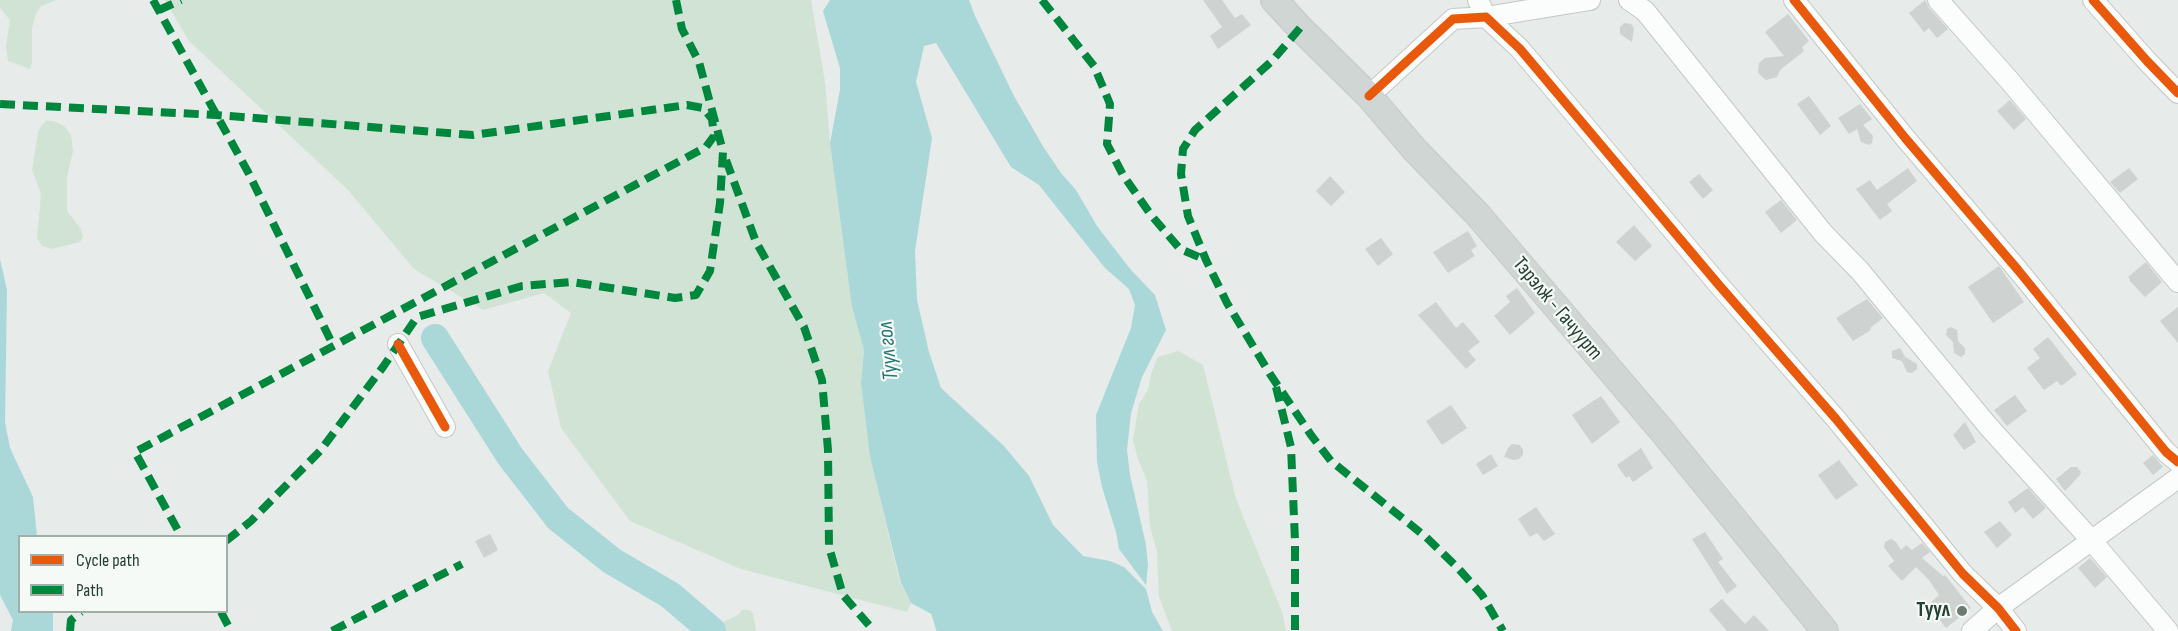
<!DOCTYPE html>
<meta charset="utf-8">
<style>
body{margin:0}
#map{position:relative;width:2178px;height:631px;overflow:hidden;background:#e7ebe9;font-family:"Sofia Sans Condensed",sans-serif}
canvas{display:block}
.legend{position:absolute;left:18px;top:535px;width:210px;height:78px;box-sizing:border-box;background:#f6faf7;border:2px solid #a2afa9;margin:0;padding:8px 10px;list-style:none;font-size:18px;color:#253f34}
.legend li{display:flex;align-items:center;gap:12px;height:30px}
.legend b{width:30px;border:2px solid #a2afa9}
</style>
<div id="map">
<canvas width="2178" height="631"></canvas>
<ul class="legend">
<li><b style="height:8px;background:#e8590c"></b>Cycle path</li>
<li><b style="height:8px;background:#00873e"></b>Path</li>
</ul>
</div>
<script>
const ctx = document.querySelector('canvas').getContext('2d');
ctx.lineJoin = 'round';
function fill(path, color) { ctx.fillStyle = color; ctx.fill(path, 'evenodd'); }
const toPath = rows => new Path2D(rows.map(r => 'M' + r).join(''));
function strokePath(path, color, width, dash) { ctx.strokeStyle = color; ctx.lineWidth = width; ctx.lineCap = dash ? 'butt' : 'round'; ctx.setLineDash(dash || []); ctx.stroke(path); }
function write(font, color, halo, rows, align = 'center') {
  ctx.font = font + ' "Sofia Sans Condensed",sans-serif'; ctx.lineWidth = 4.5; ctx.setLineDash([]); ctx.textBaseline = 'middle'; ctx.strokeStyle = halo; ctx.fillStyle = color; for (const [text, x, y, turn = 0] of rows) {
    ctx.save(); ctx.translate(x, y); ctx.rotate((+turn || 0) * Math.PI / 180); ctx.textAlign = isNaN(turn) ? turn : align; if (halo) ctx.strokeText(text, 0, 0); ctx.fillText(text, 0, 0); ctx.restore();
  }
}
fill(toPath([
 [0,0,56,0,41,6,36,14,32,28,32,62,30,69,8,61,6,46,10,20,0,8],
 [165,0,811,0,825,82,830,143,852,307,864,350,861,383,870,457,900,583,911,603,907,612,741,569,630,521,561,428,548,371,571,313,544,293,483,310,414,269,348,190,189,41],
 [46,121,53,121,63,125,71,135,73,151,67,178,67,211,81,229,83,237,80,242,52,249,42,246,37,238,41,194,32,170,38,132,42,125],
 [1178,351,1203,365,1236,499,1282,612,1286,631,1172,631,1159,597,1157,552,1150,526,1147,481,1138,459,1133,440,1139,404,1148,390,1152,371,1158,357],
 [742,610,750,610,753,614,756,631,722,631,719,626,723,622,738,615]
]), '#d1e3d4');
fill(toPath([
 [830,0,969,0,975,16,1014,96,1044,148,1061,173,1076,190,1097,226,1131,270,1155,295,1166,330,1142,377,1131,413,1127,450,1130,475,1146,545,1148,565,1146,585,1119,549,1116,532,1102,487,1097,462,1096,415,1131,328,1135,305,1129,289,1105,268,1039,185,1011,167,936,43,924,46,916,82,932,138,915,251,917,300,929,352,941,388,1004,446,1029,476,1053,525,1083,556,1110,561,1124,567,1146,589,1152,612,1163,631,963,631,911,603,901,583,870,457,861,383,864,350,852,307,830,143,840,90,840,68,823,11],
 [0,259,7,290,5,422,10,448,33,497,37,536,20,536,20,612,53,612,53,631,11,631,13,620,0,595]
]), '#aad7d7');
strokePath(toPath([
 [435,338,510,456,558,518,612,561,670,595,712,631],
 [938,587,951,631]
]), '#aad7d7', 28);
fill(toPath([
 [1203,0,1222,0,1235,18,1242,14,1251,25,1218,49,1210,36,1222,27],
 [1925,0,1929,8,1948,29,1937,38,1929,28,1924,32,1909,13],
 [1788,14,1809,41,1802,47,1804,51,1780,70,1777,77,1766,80,1758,73,1759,63,1765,58,1784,56,1765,32],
 [1624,23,1631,24,1634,28,1632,42,1620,34,1620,27],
 [1809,96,1831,126,1820,135,1797,104],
 [2010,100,2026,119,2014,130,1997,111],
 [1860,104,1872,119,1863,125,1873,136,1872,143,1869,145,1861,142,1857,129,1849,134,1838,118],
 [1908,168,1917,181,1887,204,1892,211,1880,220,1856,189,1870,180,1877,190],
 [2129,168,2138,179,2120,193,2110,182],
 [1699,174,1713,190,1703,199,1689,182],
 [1330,176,1345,192,1331,206,1316,191],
 [1781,200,1797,220,1781,233,1765,212],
 [1634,225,1652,246,1635,261,1616,242],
 [1468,231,1477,246,1471,250,1475,256,1448,273,1433,252],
 [1381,238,1393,254,1378,266,1365,249],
 [2146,262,2162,282,2145,297,2129,280,2130,279,2128,277],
 [1999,266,2024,302,1993,323,1968,287],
 [1517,288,1535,313,1510,335,1494,316,1510,302,1506,296],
 [1867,299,1883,318,1870,328,1871,330,1853,341,1836,318],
 [1436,302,1456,328,1463,322,1480,342,1468,351,1476,360,1466,369,1418,315],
 [2178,307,2178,343,2160,321],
 [1951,327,1957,330,1958,341,1965,348,1965,354,1961,357,1954,353,1953,342,1946,335,1947,329],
 [2048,337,2077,374,2061,386,2057,381,2044,390,2027,368,2040,358,2033,349],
 [1900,348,1905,357,1917,364,1917,369,1912,373,1907,372,1902,361,1892,358,1892,351],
 [2015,395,2027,411,2007,426,1994,410],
 [1601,396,1620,422,1592,444,1572,415],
 [1451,405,1467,428,1442,445,1426,421],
 [1965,422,1976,442,1964,450,1953,435],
 [1512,444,1520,445,1523,450,1523,455,1519,459,1514,460,1504,457,1508,448],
 [1641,448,1653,468,1633,482,1629,476,1626,478,1617,465],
 [1491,454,1498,466,1483,475,1476,464],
 [2153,455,2163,467,2153,475,2143,463],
 [1839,460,1858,485,1836,500,1818,475],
 [2071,467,2077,467,2081,472,2080,475,2065,491,2056,479],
 [2028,488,2046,508,2033,519,2023,507,2015,513,2008,502],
 [1536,507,1555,534,1544,541,1537,533,1530,537,1518,519],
 [2000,521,2012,535,1997,548,1984,532],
 [1705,532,1723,559,1718,562,1737,586,1727,594,1692,539],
 [490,534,498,550,484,558,475,541],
 [1891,539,1896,542,1901,550,1906,545,1912,550,1922,543,1930,552,1922,558,1943,576,1945,575,1971,608,1946,628,1928,605,1939,595,1929,580,1916,567,1902,581,1888,566,1894,561,1884,547,1885,542],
 [2090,558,2107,577,2095,588,2078,568],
 [1722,599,1745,624,1754,615,1769,631,1727,631,1709,610]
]), '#ced2d0');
const minor = toPath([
 [1478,0,1486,17,1590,0],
 [1629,0,1645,11,1823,233,1860,271,1988,426,2092,541,2168,631],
 [1794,0,1906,139,2018,270,2166,452,2178,462],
 [1938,0,2009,80,2178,282],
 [2093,0,2147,61,2178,93],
 [1369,96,1453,19,1486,17,1520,49,1718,284,1836,419,1963,574,1998,608,2016,631],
 [398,344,445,427],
 [1972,631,1998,608,2178,478]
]);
const major = toPath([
 [1274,0,1300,28,1369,96,1414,149,1478,215,1663,432,1825,631]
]);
strokePath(minor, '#c4c8c6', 22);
strokePath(major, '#c2cac7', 28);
strokePath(minor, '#fbfcfc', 20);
strokePath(major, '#cfd6d3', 26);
strokePath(toPath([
 [153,0,248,172,333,345],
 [1042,0,1094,66,1110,104,1107,144,1123,175,1151,215,1180,249,1206,260],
 [159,10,181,0],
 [1300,28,1272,61,1195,130,1183,149,1181,174,1188,216,1206,260,1227,303,1270,374,1311,435,1331,461,1426,537,1457,567,1482,595,1503,631],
 [0,104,216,115,473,135,687,105,703,108,712,119,714,136,706,147,135,452,181,536],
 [726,160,756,242,804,327,822,380,828,450,829,547,843,595,874,631],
 [1276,387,1291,447,1295,541,1295,631],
 [226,541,251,521,320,451,383,367,417,317,522,286,572,282,675,298,696,295,710,271,720,203,723,151,699,62,682,29,676,0],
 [221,612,231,631],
 [70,631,71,620,81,612],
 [332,631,462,564]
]), '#00873e', 8, [15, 8]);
strokePath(toPath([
 [1794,0,1906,139,2018,270,2166,452,2178,462],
 [2093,0,2147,61,2178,93],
 [1369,96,1453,19,1486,17,1520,49,1718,284,1836,419,1963,574,1998,608,2016,631],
 [398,344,445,427]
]), '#e8590c', 9);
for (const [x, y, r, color] of [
 [1962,611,6,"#697b73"]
]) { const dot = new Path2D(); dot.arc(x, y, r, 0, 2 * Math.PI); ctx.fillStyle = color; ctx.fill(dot); strokePath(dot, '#f6faf7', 2); }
write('21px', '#253f34', '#f6faf7', [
 ["Тэрэлж - Гачуурт",1557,309,50]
]);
write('bold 21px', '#253f34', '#f6faf7', [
 ["Туул",1950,611]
], 'right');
write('italic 22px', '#217678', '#f6faf7', [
 ["Туул гол",889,351,-96]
]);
</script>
